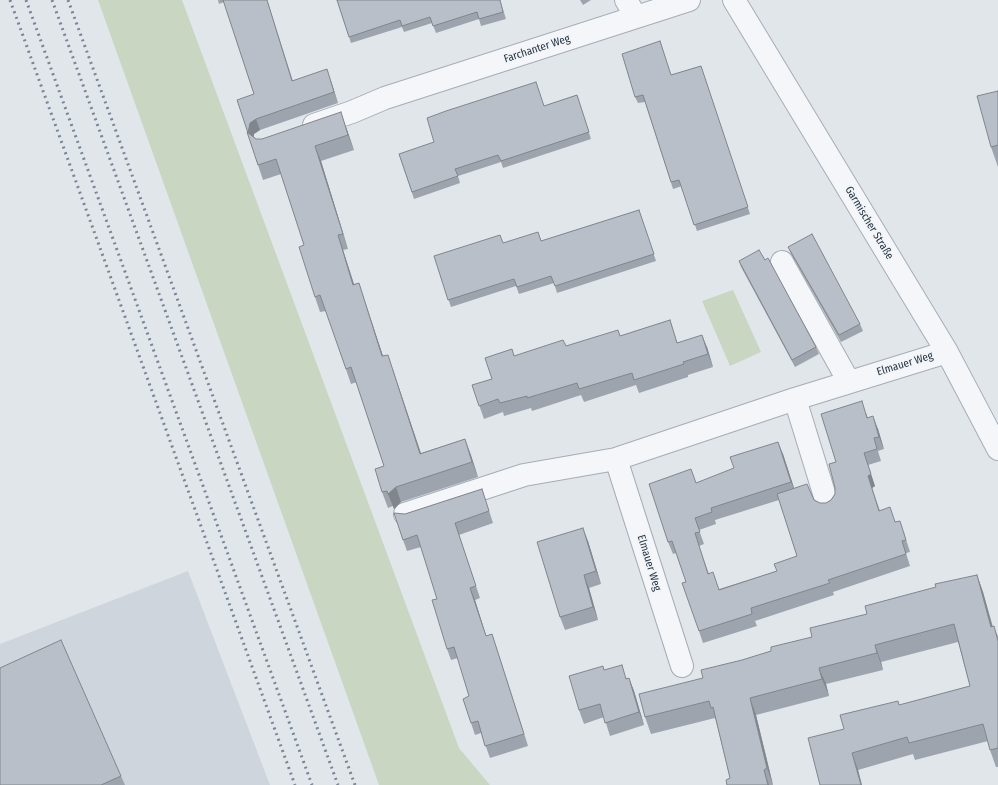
<!DOCTYPE html>
<meta charset="utf-8">
<style>
body{margin:0}
canvas{display:block;background:#e1e6eb}
</style>
<canvas width="998" height="785"></canvas>
<script>
const ctx = document.querySelector('canvas').getContext('2d');
ctx.lineJoin = 'round';
function fill(path, color) { ctx.fillStyle = color; ctx.fill(path, 'evenodd'); }
const toPath = rows => new Path2D(rows.map(r => 'M' + r).join(''));
function strokePath(path, color, width, dash) { ctx.strokeStyle = color; ctx.lineWidth = width; ctx.lineCap = dash ? 'butt' : 'round'; ctx.setLineDash(dash || []); ctx.stroke(path); }
function write(font, color, halo, rows, align = 'center') {
  ctx.font = font + ' "Fira Sans Condensed",sans-serif'; ctx.lineWidth = 3.5; ctx.setLineDash([]); ctx.textBaseline = 'middle'; ctx.strokeStyle = halo; ctx.fillStyle = color; for (const [text, x, y, turn = 0] of rows) {
    ctx.save(); ctx.translate(x, y); ctx.rotate((+turn || 0) * Math.PI / 180); ctx.textAlign = isNaN(turn) ? turn : align; if (halo) ctx.strokeText(text, 0, 0); ctx.fillText(text, 0, 0); ctx.restore();
  }
}
fill(toPath([
 [188,571,270,785,0,785,0,644]
]), '#cfd5dd');
fill(toPath([
 [98,0,182,0,459,748,490,785,379,785],
 [733,290,761,352,730,366,702,301]
]), '#c8d6c2');
const minor = toPath([
 [626,0,636,17],
 [734,0,947,352,998,449],
 [314,125,352,112,385,98,689,0],
 [782,262,849,382],
 [795,399,827,503],
 [616,459,682,666],
 [405,514,524,475,616,459,795,399,947,352]
]);
strokePath(minor, '#a6adb6', 24);
strokePath(minor, '#f4f6f9', 22);
strokePath(toPath([
 [10,0,295,785],
 [26,0,312,785],
 [52,0,338,785],
 [68,0,355,785]
]), '#798696', 3, [2, 4]);
fill(toPath([
 [218,0,267,0,293,81,331,81,338,103,260,130,254,134,254,137,256,139,262,139,346,127,354,150,321,161,348,249,343,250,354,284,359,283,383,356,393,370,421,453,465,439,478,477,401,502,394,509,393,506,388,508,382,492,384,466,357,382,351,384,326,311,320,312,315,297,304,245,281,174,263,180,247,132,254,94,224,2,219,4],
 [337,0,500,0,506,19,481,26,479,19,436,33,432,23,404,32,402,27,351,43],
 [580,0,591,0,583,5],
 [660,41,671,75,701,66,750,214,697,231,682,186,673,189,645,102,638,103,635,97],
 [998,91,998,167,991,147],
 [577,95,591,139,503,168,501,162,458,176,460,183,414,199,399,154],
 [639,210,656,261,557,293,554,283,519,294,516,286,451,307,434,256,503,243,541,241],
 [788,247,860,324,863,331,841,342,791,254],
 [765,260,816,347,819,354,795,367,741,267,739,261],
 [670,320,677,342,707,347,713,367,688,375,688,377,639,393,636,385,584,402,581,395,532,411,531,408,504,416,503,412,484,419,472,385,492,379,512,349,514,356,566,346,620,336],
 [866,413,868,418,878,429,884,449,878,451,881,461,868,465,875,486,872,488,880,511,896,522,904,533,910,552,906,553,910,566,833,592,834,595,755,621,757,626,703,643,699,631,686,582,676,553,673,554,668,542,696,483,783,454,794,488,820,503,826,503,831,500,835,494,836,462],
 [779,500,797,556,777,571,719,589,709,574,699,546,704,544,699,530,716,524,715,520],
 [482,489,493,523,459,535,480,598,475,600,486,636,492,634,528,746,490,758,481,733,475,735,471,723,469,696,458,658,451,660,447,649,437,599,421,547,407,551,403,540,405,514],
 [588,541,601,584,589,588,598,620,565,630,560,617],
 [977,575,983,592,993,627,998,636,998,767,996,767,990,750,988,741,915,760,913,754,858,770,862,785,844,729,900,705,970,686,958,642,881,662,883,670,826,684,829,696,756,715,773,785,727,785,730,778,717,725,715,718,651,734,645,717,703,678,742,660,771,651,812,637,867,614],
 [604,670,627,678,629,678,634,691,644,725,610,736,604,717,584,724,579,710],
 [121,776,125,785,0,785]
]), '#9ea4ad');
fill(toPath([
 [327,69,331,81,338,103,334,92],
 [341,112,346,127,354,150,348,135],
 [256,119,260,130,254,134,252,144,248,133,250,123],
 [315,146,321,161,348,249,343,234],
 [338,235,343,250,359,300,353,285],
 [359,283,364,299,388,371,382,356],
 [702,335,707,347,713,367,708,354],
 [388,355,426,469,420,454],
 [873,416,878,429,884,449,879,437],
 [465,439,471,455,478,477,472,462],
 [778,442,783,454,796,494,791,482],
 [864,453,875,486,872,488,884,523,868,476],
 [396,487,401,502,394,509,388,494],
 [583,528,588,541,601,584,596,571],
 [584,575,589,588,598,620,593,607],
 [977,575,983,592,997,644,991,627],
 [470,588,475,600,490,648],
 [492,634,496,646,528,746,524,734],
 [875,645,881,662,883,670,877,653],
 [819,668,826,684,829,696,822,679],
 [629,678,634,691,644,725,639,712],
 [750,698,756,715,773,785,767,768],
 [852,753,858,770,862,785,861,785],
 [764,770,769,785,768,785]
]), '#81868d');
const building = toPath([
 [223,0,267,0,292,81,327,69,334,92,256,119,250,123,248,133,237,100,254,94,223,0],
 [337,0,500,0,503,12,479,19,477,12,433,26,430,17,402,26,400,20,349,37,337,0],
 [660,41,671,75,701,66,748,207,694,225,679,180,671,182,643,95,635,97,622,54,660,41],
 [536,82,544,106,577,95,589,132,501,161,498,155,455,169,458,176,412,192,399,154,434,142,427,118,446,111,536,82],
 [998,91,998,145,991,147,977,96,998,91],
 [341,112,348,135,315,146,343,234,338,235,353,285,359,283,382,356,388,355,420,454,465,439,472,462,396,487,388,494,387,491,382,492,375,469,384,466,351,367,346,369,320,295,315,297,299,247,304,245,276,159,258,165,247,132,256,139,262,139,341,112],
 [639,210,654,254,555,286,551,276,517,287,514,279,448,300,434,256,500,235,503,243,538,232,541,241,639,210],
 [812,234,860,324,839,335,788,247,812,234],
 [759,250,765,260,768,258,816,347,792,360,739,261,759,250],
 [670,320,677,343,702,335,708,354,683,362,684,364,634,380,632,373,579,389,577,383,527,398,527,396,500,403,498,399,479,406,472,385,492,379,485,358,512,349,514,356,563,340,566,346,618,330,620,336,670,320],
 [862,401,867,418,873,416,879,437,874,438,877,449,864,453,871,474,868,476,879,511,890,507,895,522,900,521,906,540,902,541,906,554,828,580,830,583,751,608,752,614,699,631,682,583,686,582,672,541,668,542,649,484,691,469,696,483,734,468,730,457,778,442,791,482,711,508,712,512,695,518,700,532,695,533,708,574,713,572,719,590,777,571,774,564,797,556,777,494,807,484,814,500,820,503,826,503,831,500,835,494,835,488,829,464,836,462,821,414,862,401],
 [482,489,489,511,455,523,476,586,470,588,486,636,492,634,524,734,485,746,478,721,471,723,463,699,469,696,454,647,447,649,432,600,437,599,417,535,403,540,394,513,405,514,482,489],
 [583,528,596,571,584,575,593,607,560,617,537,542,583,528],
 [977,575,991,627,994,626,998,641,998,748,990,750,983,724,909,743,907,737,852,753,861,785,820,785,808,738,844,729,840,715,898,701,899,705,970,686,954,624,875,645,877,653,819,668,822,679,750,698,767,768,764,770,768,785,727,785,726,780,730,778,713,707,711,708,709,701,645,717,639,694,703,678,701,670,742,660,771,651,771,647,812,637,810,628,867,614,865,606,936,587,935,584,977,575],
 [61,640,121,776,101,785,0,785,0,668,61,640],
 [622,665,626,679,629,678,639,712,605,723,600,704,579,710,569,676,603,666,604,670,622,665]
]);
fill(building, '#b8bfc9');
strokePath(building, '#81868d', 1);
write('11px', '#283544', '#f1f5f8', [
 ["Farchanter Weg",537,49,-18],
 ["Garmischer Straße",869,223,59],
 ["Elmauer Weg",905,364,-17],
 ["Elmauer Weg",649,563,73]
]);
</script>
